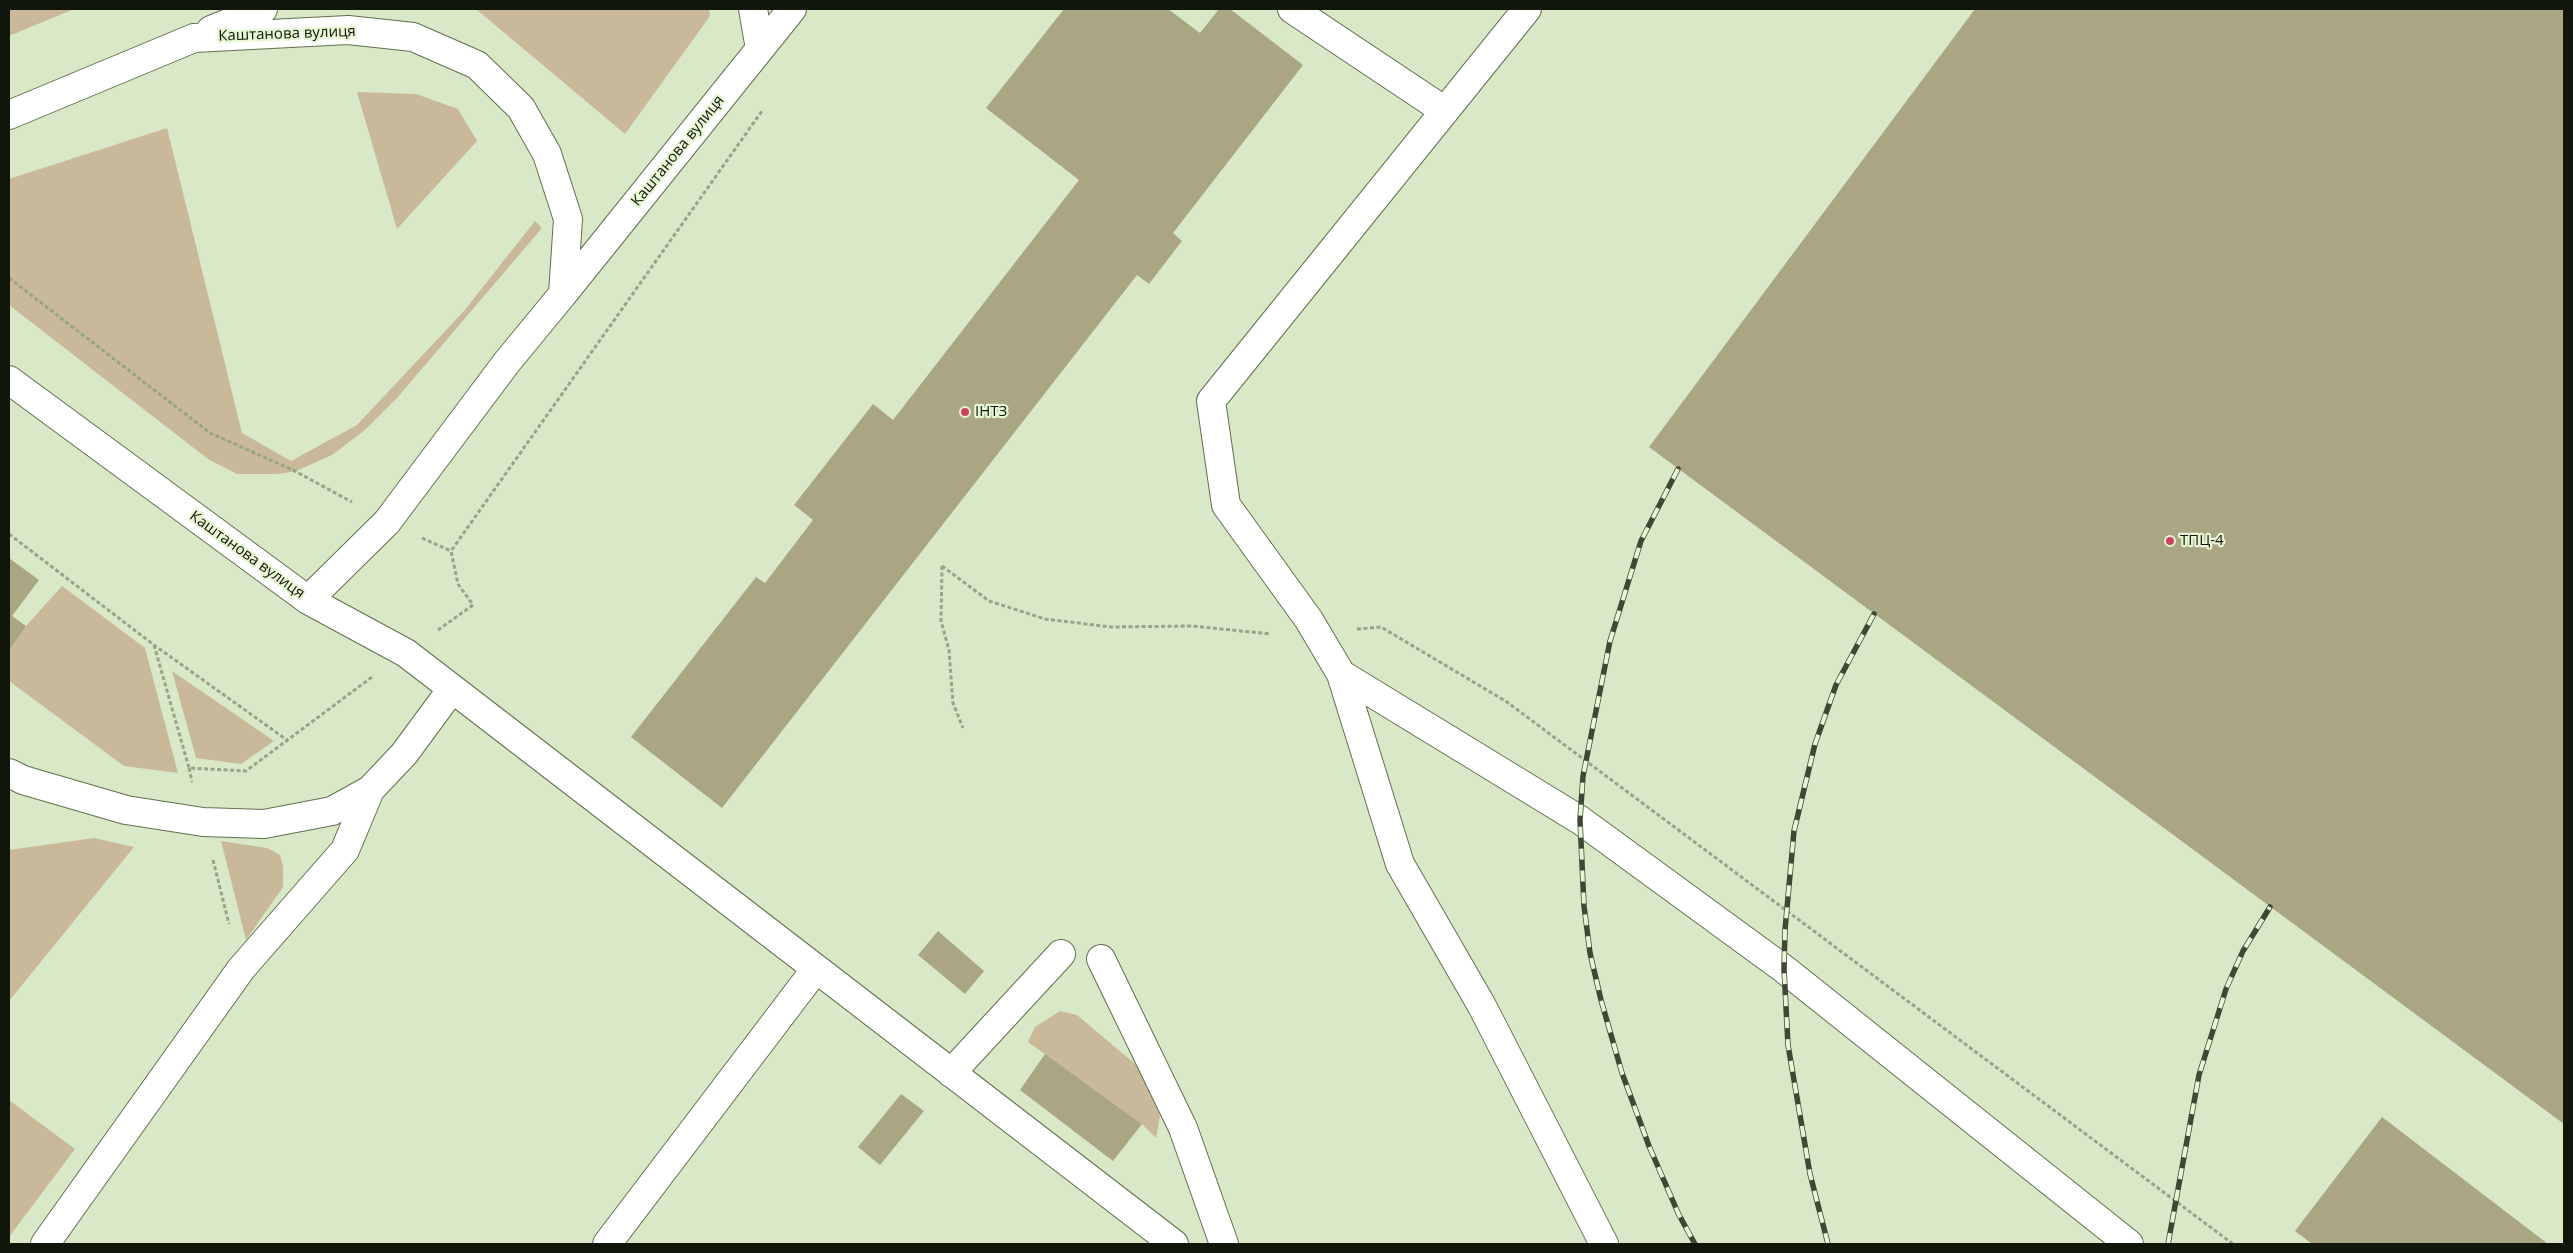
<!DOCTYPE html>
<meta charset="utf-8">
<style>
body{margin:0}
#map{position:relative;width:2573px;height:1253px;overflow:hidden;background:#d9e8c6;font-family:"Open Sans",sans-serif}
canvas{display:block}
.frame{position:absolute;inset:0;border:10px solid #11160a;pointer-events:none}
</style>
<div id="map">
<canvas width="2573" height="1253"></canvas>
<div class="frame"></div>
</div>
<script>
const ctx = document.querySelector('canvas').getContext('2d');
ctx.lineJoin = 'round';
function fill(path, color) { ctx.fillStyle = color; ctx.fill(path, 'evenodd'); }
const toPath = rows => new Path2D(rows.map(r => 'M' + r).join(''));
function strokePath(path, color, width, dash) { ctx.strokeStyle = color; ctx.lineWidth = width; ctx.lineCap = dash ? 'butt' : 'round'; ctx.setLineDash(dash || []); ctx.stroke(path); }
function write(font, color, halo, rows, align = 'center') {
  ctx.font = font + ' "Open Sans",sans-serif'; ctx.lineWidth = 4.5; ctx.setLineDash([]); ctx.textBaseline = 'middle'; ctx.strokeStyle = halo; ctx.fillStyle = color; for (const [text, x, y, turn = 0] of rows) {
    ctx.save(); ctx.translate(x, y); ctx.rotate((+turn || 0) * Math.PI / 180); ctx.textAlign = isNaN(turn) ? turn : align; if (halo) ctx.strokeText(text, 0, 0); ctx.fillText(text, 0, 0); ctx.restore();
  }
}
fill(toPath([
 [9,9,74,9,9,36],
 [476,9,709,9,710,16,625,134],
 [357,92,416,94,458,109,477,141,397,229],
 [167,128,242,433,291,461,357,425,464,311,535,221,542,228,397,398,365,430,332,455,296,471,278,474,237,474,208,459,9,305,9,179],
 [62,586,145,648,178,773,124,766,9,681,9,651,26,626],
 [172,671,274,741,241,764,196,758],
 [94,838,134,847,9,1001,9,850],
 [221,841,267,848,280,855,283,866,283,887,246,940],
 [1060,1011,1077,1015,1140,1068,1160,1116,1156,1138,1142,1124,1028,1042,1035,1027],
 [9,1100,75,1149,9,1237]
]), '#cab89b');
fill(toPath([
 [1064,9,1168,9,1200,33,1219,9,1230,9,1303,65,1173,233,1182,241,1149,284,1137,275,722,808,631,737,756,577,765,583,813,520,794,505,873,404,893,420,1079,180,986,108],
 [1975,9,2564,9,2564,1124,1649,447],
 [9,558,39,580,12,616,26,626,9,651],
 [938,931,984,971,965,994,918,955],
 [1045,1054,1142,1124,1113,1161,1020,1090],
 [901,1094,924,1111,880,1165,858,1147],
 [2382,1117,2548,1244,2312,1244,2295,1231]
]), '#aaa683');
const minor = toPath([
 [753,9,760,49],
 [1292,9,1445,111],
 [1527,9,1211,401,1226,505,1309,620,1341,674,1400,864,1482,1006,1604,1244],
 [211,30,263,9],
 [9,115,194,38,348,30,413,37,477,65,521,108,547,154,568,219,563,294,507,362,387,522,308,600],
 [563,294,792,9],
 [9,380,308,600,406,653,1174,1244],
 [1341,674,1580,820,1784,969,2129,1244],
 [9,773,23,780,126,810,203,822,264,824,332,811,370,790,404,754,452,689],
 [1101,959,1183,1128,1224,1244],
 [951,1073,1061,954],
 [45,1244,241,969,345,850,370,790],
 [607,1244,815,970]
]);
strokePath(minor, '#626f50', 30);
strokePath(toPath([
 [9,278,210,433,293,470,352,502],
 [9,534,154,645,287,740],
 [422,538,451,551],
 [942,566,989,601,1045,619,1111,627,1192,626,1271,634],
 [942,566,941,621,949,650,953,703,963,728],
 [1357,629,1381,627,1507,702,2233,1244],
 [438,630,473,605,458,584,451,551,762,111],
 [154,645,189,768,246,771,372,677],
 [189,768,192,782],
 [213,860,229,924]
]), '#98a389', 3, [4, 2.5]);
strokePath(minor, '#fff', 28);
const rail = toPath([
 [1678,469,1641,541,1610,641,1583,776,1580,820,1584,906,1590,953,1601,1000,1622,1073,1649,1146,1679,1215,1695,1244],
 [1828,1244,1810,1174,1788,1045,1784,969,1785,930,1794,831,1815,744,1836,685,1874,614],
 [2168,1244,2199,1075,2226,989,2243,951,2270,907]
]);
strokePath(rail, '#3f4736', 5.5);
strokePath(rail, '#e7f6d3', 4, [11]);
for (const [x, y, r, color] of [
 [965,412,5,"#ce3f66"],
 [2170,541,5,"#ce3f66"]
]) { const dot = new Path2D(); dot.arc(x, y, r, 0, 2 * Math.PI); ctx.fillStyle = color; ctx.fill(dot); strokePath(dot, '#e7f6d3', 2); }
write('15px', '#11160a', '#e7f6d3', [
 ["Каштанова вулиця",287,34,-2],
 ["Каштанова вулиця",678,151,-51],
 ["Каштанова вулиця",247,555,36]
]);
write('15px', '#11160a', '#e7f6d3', [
 ["ІНТЗ",975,412],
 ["ТПЦ-4",2180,541]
], 'left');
</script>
